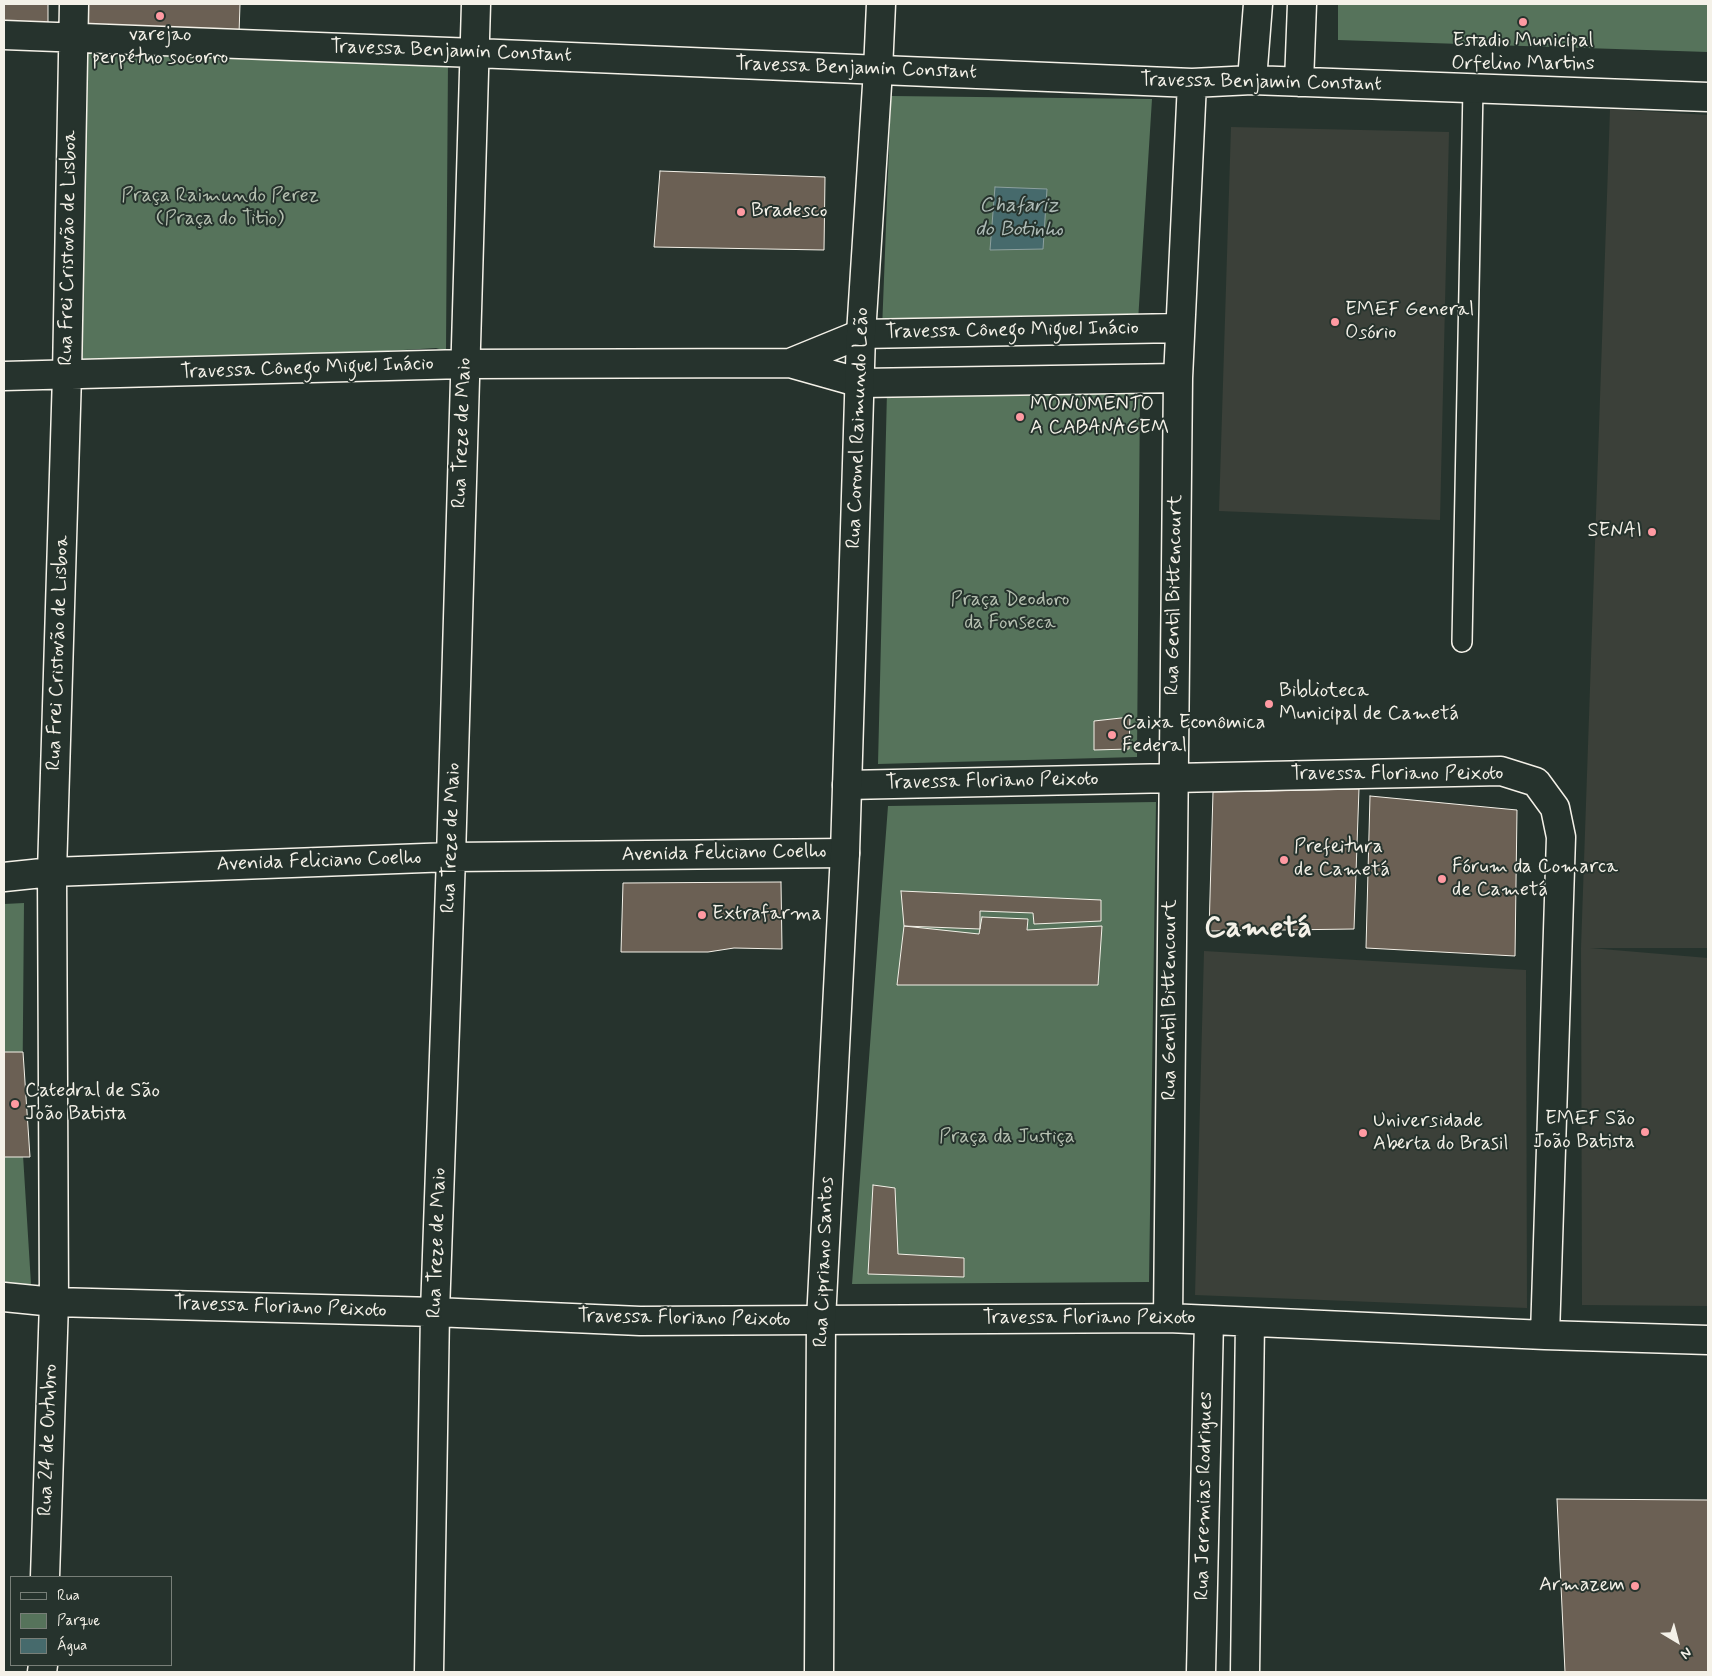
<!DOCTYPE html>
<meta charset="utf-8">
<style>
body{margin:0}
#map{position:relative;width:1712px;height:1676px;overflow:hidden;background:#26332d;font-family:Mynerve,sans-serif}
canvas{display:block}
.frame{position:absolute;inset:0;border:5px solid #f4f1e8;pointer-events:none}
.legend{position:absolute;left:10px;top:1576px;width:162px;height:90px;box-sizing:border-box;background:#26332d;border:1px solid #787f78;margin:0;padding:6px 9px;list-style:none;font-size:15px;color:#f4f1e8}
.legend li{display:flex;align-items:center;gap:10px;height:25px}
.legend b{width:25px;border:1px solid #787f78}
.north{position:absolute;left:1652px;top:1616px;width:50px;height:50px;-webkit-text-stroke:4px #26332d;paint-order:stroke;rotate:143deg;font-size:14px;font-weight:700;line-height:20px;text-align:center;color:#f4f1e8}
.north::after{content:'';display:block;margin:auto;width:18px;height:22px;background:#f4f1e8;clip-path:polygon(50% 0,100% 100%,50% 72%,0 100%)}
</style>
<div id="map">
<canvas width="1712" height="1676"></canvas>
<div class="frame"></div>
<ul class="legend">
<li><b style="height:6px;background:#26332d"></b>Rua</li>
<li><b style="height:14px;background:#56735b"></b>Parque</li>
<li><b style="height:14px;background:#466a6c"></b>Água</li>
</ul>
<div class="north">N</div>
</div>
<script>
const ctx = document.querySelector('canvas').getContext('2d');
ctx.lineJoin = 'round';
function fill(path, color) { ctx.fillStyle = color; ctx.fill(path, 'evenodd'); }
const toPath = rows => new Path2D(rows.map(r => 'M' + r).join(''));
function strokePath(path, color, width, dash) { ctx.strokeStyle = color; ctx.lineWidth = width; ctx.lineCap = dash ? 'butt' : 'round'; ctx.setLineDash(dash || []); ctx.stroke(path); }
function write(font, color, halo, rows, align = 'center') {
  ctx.font = font + ' Mynerve,sans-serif'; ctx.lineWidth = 4; ctx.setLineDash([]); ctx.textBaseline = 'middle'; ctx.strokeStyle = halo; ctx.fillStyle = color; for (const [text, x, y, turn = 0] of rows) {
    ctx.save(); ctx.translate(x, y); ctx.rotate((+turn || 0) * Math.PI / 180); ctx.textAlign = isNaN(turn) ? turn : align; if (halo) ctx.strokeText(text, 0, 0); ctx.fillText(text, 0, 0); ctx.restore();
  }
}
fill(toPath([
 [1610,109,1708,115,1708,948,1590,948,1708,958,1708,1306,1582,1305,1581,948],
 [1231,127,1449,132,1440,520,1219,511],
 [1204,951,1526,970,1527,1308,1195,1295]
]), '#3b4039');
fill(toPath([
 [1338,4,1708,4,1708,52,1338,40],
 [71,53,448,60,446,351,436,348,62,371],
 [891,96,1152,99,1138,321,882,330],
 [1140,390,1137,757,878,764,887,391],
 [1156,802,1149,1282,852,1284,888,806],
 [24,903,22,1139,31,1284,4,1284,4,904]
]), '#56735b');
const water = toPath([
 [995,187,1047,189,1043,249,990,250,995,187]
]);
fill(water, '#466a6c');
strokePath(water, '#8ca09e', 1);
const building = toPath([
 [4,4,48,4,48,24,4,21,4,4],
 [81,4,240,4,239,34,81,29,81,4],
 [660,171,825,177,824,250,654,247,660,171],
 [1130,717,1129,749,1094,750,1094,721,1130,717],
 [1359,789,1354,929,1209,931,1213,792,1359,789],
 [1370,796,1517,810,1515,956,1366,948,1370,796],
 [781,882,782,949,734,948,708,952,621,952,623,883,781,882],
 [901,891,1101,900,1101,921,1034,924,1033,913,980,911,980,929,904,926,901,891],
 [982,917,1028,919,1027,930,1102,926,1098,985,897,985,904,926,979,934,982,917],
 [4,1052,23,1052,30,1157,4,1157,4,1052],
 [873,1185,895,1188,898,1254,964,1258,964,1277,868,1274,873,1185],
 [1557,1499,1708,1500,1708,1672,1565,1672,1557,1499]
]);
fill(building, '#6b6054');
strokePath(building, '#f4f1e8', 1);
const lane = toPath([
 [1462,642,1473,88]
]);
const street = toPath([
 [4,35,475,53,1192,83,1252,80,1708,97],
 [1252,80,1258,4],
 [1299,82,1302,4],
 [790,363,861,334,1180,328],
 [4,376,465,364,790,363,861,383,1178,378],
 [847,785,1501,771,1536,782,1555,808,1561,837,1545,1335],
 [4,877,52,872,451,857,845,853],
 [4,1297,54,1302,435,1312,640,1321,1168,1318,1545,1335,1708,1340],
 [1168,1318,1178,378,1192,83],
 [45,1577,54,1302,52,872,67,375,74,4],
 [42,1672,43,1665],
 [429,1672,435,1312,451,857,476,4],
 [1201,1672,1209,1320],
 [1245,1672,1250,1322]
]);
const secondary = toPath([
 [819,1672,821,1320,845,853,861,334,878,70,881,4]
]);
strokePath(lane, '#f4f1e8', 22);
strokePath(street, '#f4f1e8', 31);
strokePath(secondary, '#f4f1e8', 31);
strokePath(lane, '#26332d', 19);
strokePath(street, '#26332d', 28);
strokePath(secondary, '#26332d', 28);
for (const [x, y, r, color] of [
 [160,16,5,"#ff9aa2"],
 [1523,22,5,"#ff9aa2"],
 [741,212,5,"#ff9aa2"],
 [1335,322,5,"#ff9aa2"],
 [1020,417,5,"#ff9aa2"],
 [1652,532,5,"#ff9aa2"],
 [1269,704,5,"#ff9aa2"],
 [1112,735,5,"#ff9aa2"],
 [1284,860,5,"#ff9aa2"],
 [1442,879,5,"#ff9aa2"],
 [702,915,5,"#ff9aa2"],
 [15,1104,5,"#ff9aa2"],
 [1645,1132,5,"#ff9aa2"],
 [1363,1133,5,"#ff9aa2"],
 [1635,1586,5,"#ff9aa2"]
]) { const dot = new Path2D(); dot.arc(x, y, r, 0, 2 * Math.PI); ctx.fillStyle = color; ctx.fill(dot); strokePath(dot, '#26332d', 2); }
write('20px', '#f4f1e8', '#26332d', [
 ["varejao",160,36,"center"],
 ["perpétuo socorro",160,59,"center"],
 ["Estadio Municipal",1523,42,"center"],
 ["Orfelino Martins",1523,65,"center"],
 ["Bradesco",751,212],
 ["EMEF General",1345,311],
 ["Osório",1345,334],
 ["MONUMENTO",1030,406],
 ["A CABANAGEM",1030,429],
 ["SENAI",1642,532,"right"],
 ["Biblioteca",1279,692],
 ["Municipal de Cametá",1279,715],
 ["Caixa Econômica",1122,724],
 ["Federal",1122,747],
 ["Prefeitura",1294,848],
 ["de Cametá",1294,871],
 ["Fórum da Comarca",1452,868],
 ["de Cametá",1452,891],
 ["Extrafarma",712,915],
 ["Catedral de São",25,1092],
 ["João Batista",25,1115],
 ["EMEF São",1635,1120,"right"],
 ["João Batista",1635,1143,"right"],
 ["Universidade",1373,1122],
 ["Aberta do Brasil",1373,1145],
 ["Armazem",1625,1586,"right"]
], 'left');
write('20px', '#f4f1e8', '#26332d', [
 ["Travessa Benjamin Constant",451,52,2],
 ["Travessa Benjamin Constant",856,69,2],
 ["Travessa Benjamin Constant",1261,83,1],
 ["Rua Frei Cristovão de Lisboa",69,248,-89],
 ["Travessa Cônego Miguel Inácio",1012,331,-1],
 ["Travessa Cônego Miguel Inácio",307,369,-2],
 ["Rua Coronel Raimundo Leão",859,428,-88],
 ["Rua Treze de Maio",463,433,-88],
 ["Rua Gentil Bittencourt",1175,595,-89],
 ["Rua Frei Cristovão de Lisboa",59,653,-88],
 ["Travessa Floriano Peixoto",1397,775],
 ["Travessa Floriano Peixoto",992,782,-1],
 ["Rua Treze de Maio",452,838,-88],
 ["Avenida Feliciano Coelho",724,854,-1],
 ["Avenida Feliciano Coelho",319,862,-2],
 ["Rua Gentil Bittencourt",1171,1000,-90],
 ["Rua Treze de Maio",438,1243,-88],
 ["Rua Cipriano Santos",825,1262,-88],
 ["Travessa Floriano Peixoto",280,1308,2],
 ["Travessa Floriano Peixoto",684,1319,1],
 ["Travessa Floriano Peixoto",1089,1319],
 ["Rua 24 de Outubro",49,1440,-88],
 ["Rua Jeremias Rodrigues",1205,1496,-89]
]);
write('20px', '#b5bfb0', '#26332d', [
 ["Praça Raimundo Perez",220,197],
 ["(Praça do Titio)",220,220],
 ["Praça Deodoro",1010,601],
 ["da Fonseca",1010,624],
 ["Praça da Justiça",1007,1138]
]);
write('italic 21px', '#aebbb6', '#26332d', [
 ["Chafariz",1019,207],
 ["do Botinho",1019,231]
]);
write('bold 30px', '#f4f1e8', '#26332d', [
 ["Cametá",1258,930]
]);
</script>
